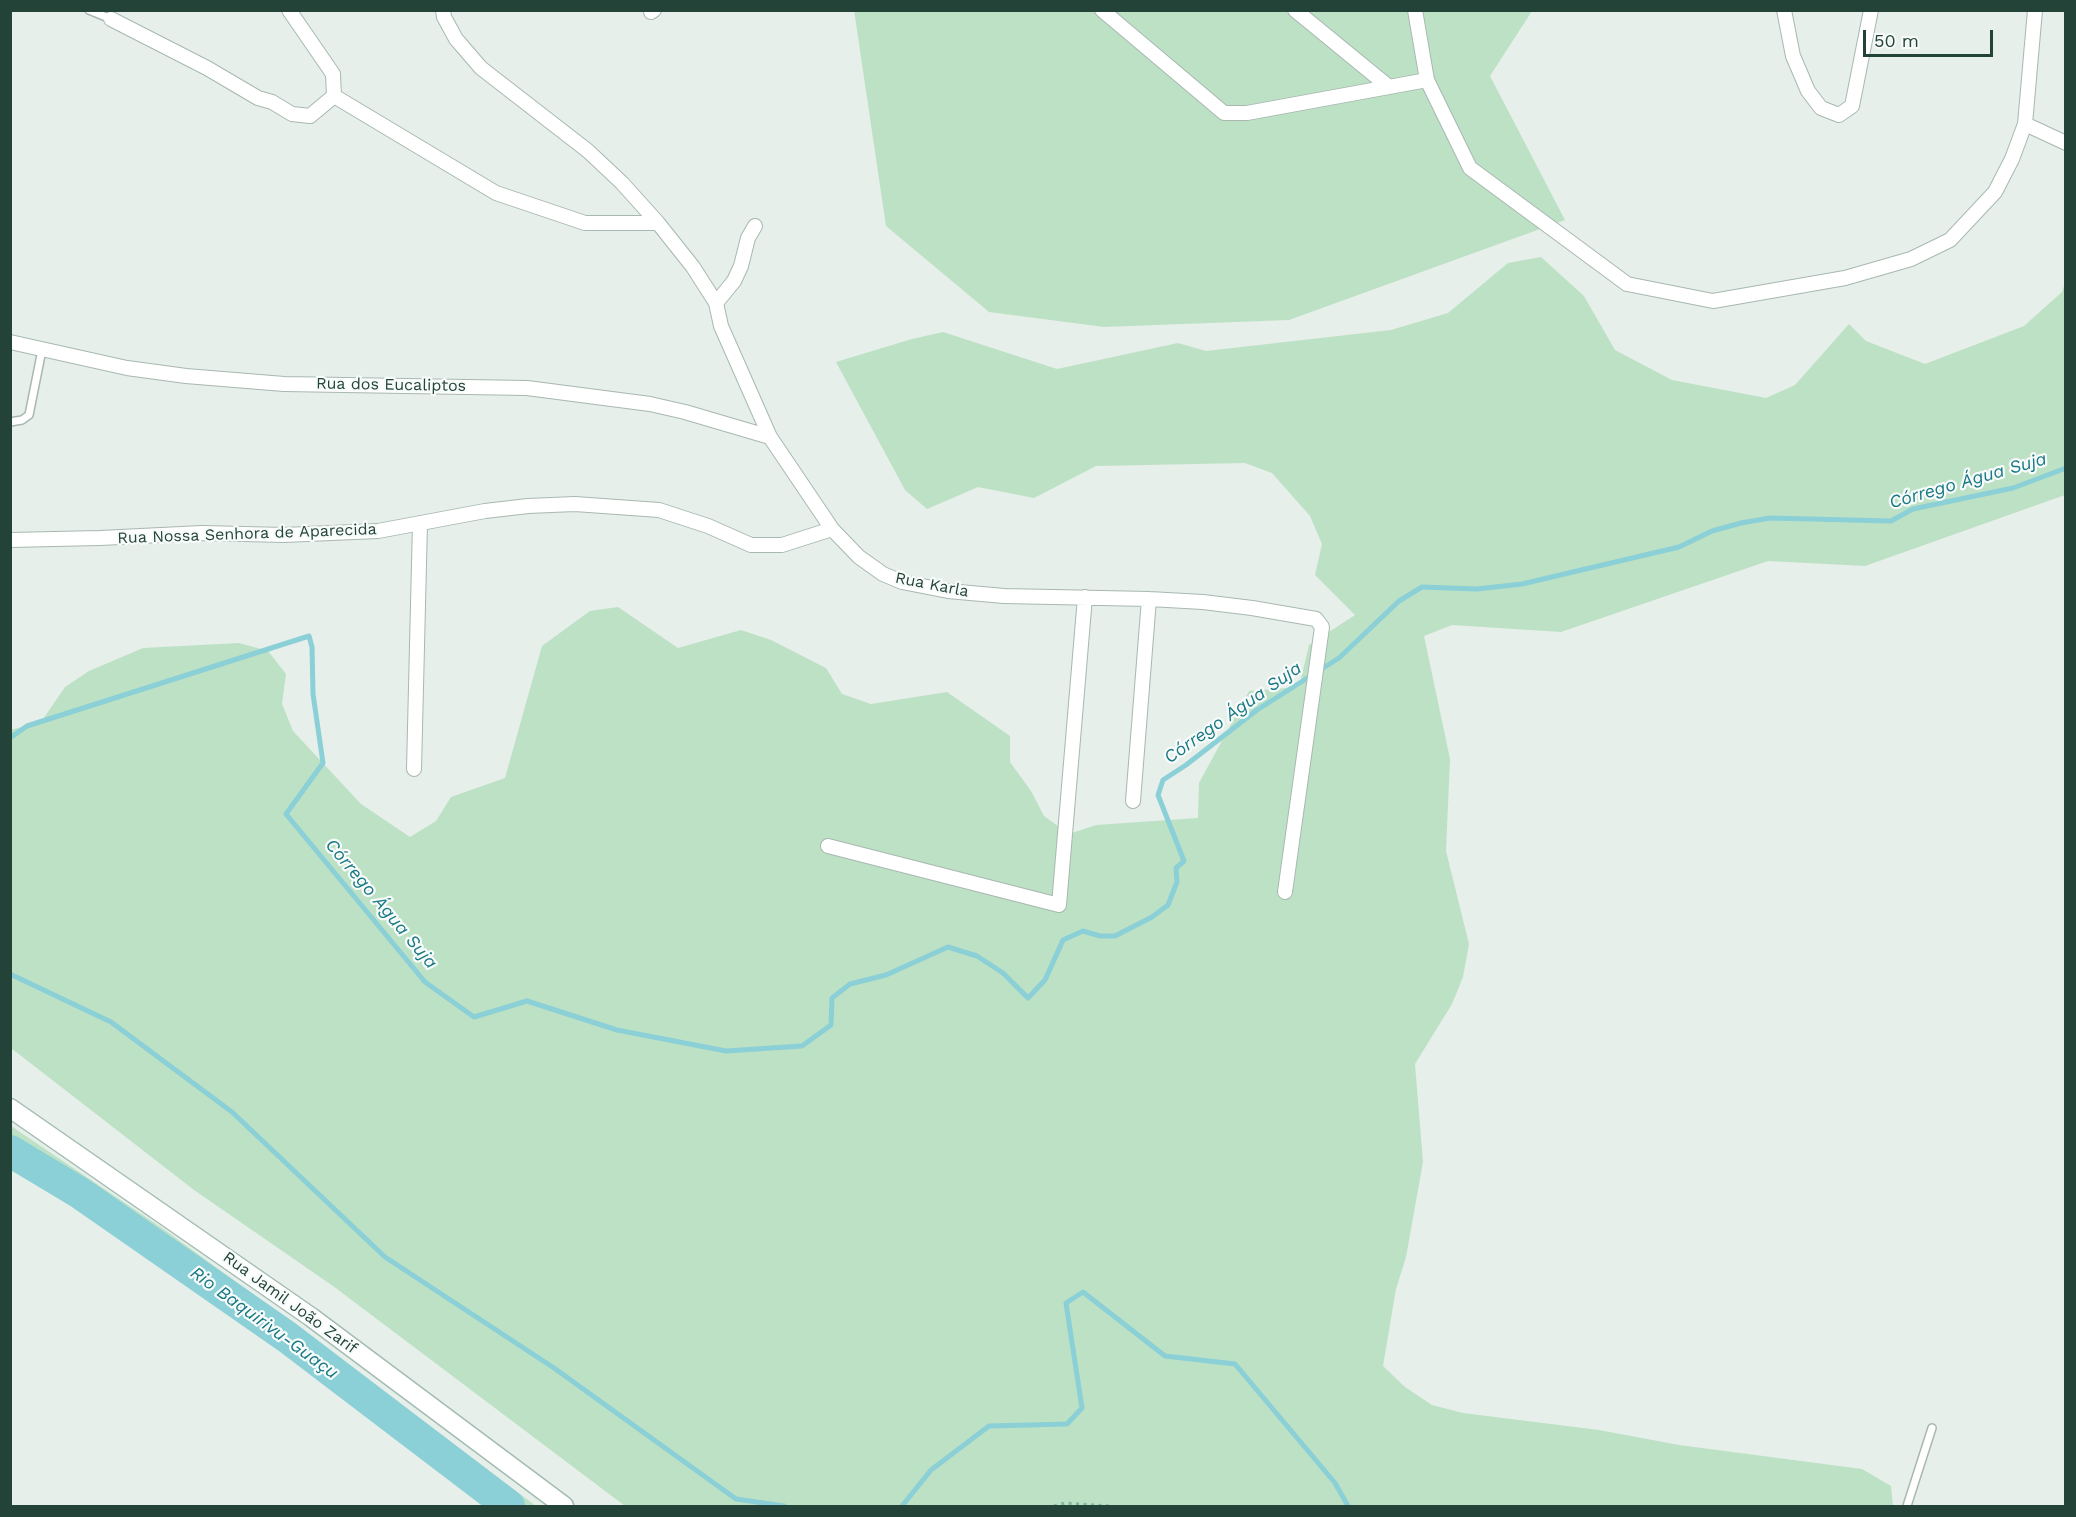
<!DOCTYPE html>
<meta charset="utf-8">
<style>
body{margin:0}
#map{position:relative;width:2076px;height:1517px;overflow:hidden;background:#e6efea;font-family:"Work Sans",sans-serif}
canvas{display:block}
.frame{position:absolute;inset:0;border:12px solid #234339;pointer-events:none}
.scale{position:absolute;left:1863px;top:30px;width:130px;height:27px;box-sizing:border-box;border:3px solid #234339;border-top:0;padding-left:8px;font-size:18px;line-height:21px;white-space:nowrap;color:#234339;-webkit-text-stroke:4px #f7fbf9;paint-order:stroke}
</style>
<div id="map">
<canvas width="2076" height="1517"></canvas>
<div class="frame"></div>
<div class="scale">50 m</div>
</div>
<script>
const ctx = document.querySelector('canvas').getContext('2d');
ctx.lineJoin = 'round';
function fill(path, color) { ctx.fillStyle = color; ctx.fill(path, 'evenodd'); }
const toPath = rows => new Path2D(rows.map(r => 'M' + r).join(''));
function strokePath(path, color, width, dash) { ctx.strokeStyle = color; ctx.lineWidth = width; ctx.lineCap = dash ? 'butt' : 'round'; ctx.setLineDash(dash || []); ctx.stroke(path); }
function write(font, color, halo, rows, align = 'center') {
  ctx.font = font + ' "Work Sans",sans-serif'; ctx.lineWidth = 4.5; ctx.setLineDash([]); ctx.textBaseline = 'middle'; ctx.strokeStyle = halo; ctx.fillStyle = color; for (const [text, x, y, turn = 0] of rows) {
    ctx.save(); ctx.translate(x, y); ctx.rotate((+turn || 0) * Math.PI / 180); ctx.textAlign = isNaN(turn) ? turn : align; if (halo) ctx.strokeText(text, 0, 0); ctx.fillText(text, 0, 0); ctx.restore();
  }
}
fill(toPath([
 [854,10,1532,11,1490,76,1565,220,1289,320,1104,327,989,312,886,226],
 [1541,257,1584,296,1615,350,1672,380,1766,398,1795,385,1849,324,1866,341,1925,364,2024,326,2062,292,2065,283,2065,495,1865,566,1768,561,1561,632,1452,625,1424,636,1450,759,1446,851,1469,944,1463,977,1452,1004,1415,1064,1423,1162,1406,1257,1396,1289,1383,1366,1405,1387,1432,1405,1463,1413,1599,1430,1679,1445,1862,1469,1891,1486,1893,1506,625,1506,333,1286,194,1190,11,1048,10,730,41,722,65,687,89,671,143,648,239,643,268,651,286,674,282,704,293,731,361,804,410,837,436,821,451,797,505,778,542,646,590,611,618,607,678,648,741,630,771,640,826,668,842,694,871,704,947,692,1010,736,1010,762,1031,791,1044,816,1069,834,1096,825,1198,818,1199,783,1249,691,1299,687,1309,645,1355,615,1315,575,1322,544,1310,516,1272,473,1245,463,1096,466,1034,498,978,487,927,509,905,490,836,362,912,339,943,332,1057,369,1178,343,1206,351,1391,330,1448,313,1508,263],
 [11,1126,162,1228,290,1321,536,1506,520,1506,404,1420,302,1339,228,1291,86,1190,11,1143]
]), '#bde1c5');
strokePath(toPath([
 [10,738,27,726,309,636,312,647,313,694,323,763,286,814,425,982,474,1017,527,1001,617,1030,726,1051,802,1046,831,1025,832,998,850,984,886,975,948,947,977,956,1003,973,1028,998,1045,980,1063,940,1083,931,1100,936,1115,936,1152,917,1168,905,1177,882,1176,868,1184,861,1158,795,1163,780,1186,765,1257,710,1339,658,1399,601,1422,587,1477,589,1522,584,1679,547,1712,531,1741,523,1770,518,1891,521,1913,509,2013,488,2066,468],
 [10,974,111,1022,232,1112,385,1257,554,1368,736,1499,784,1506],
 [902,1506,931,1470,989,1426,1067,1424,1082,1408,1066,1303,1083,1292,1165,1356,1235,1364,1335,1483,1348,1506]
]), '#8bcfd7', 5);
strokePath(toPath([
 [10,1151,80,1193,287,1337,509,1506]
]), '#8bcfd7', 32);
const service = toPath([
 [89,10,111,19],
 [10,422,22,420,29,415,42,350],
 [1907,1506,1932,1428]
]);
const minor = toPath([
 [443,10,444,17,456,39,481,68,588,151,622,183,658,223,693,267,716,303,721,326,770,437,832,529,859,557,883,574,902,582,948,591,1004,596,1149,599,1203,602,1252,608,1316,619,1322,627,1285,892],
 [1102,10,1224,113,1247,113,1427,80,1415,10],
 [1295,10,1389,87],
 [1784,10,1793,56,1808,91,1821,108,1839,115,1852,106,1871,10],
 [651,12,654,10],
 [111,19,207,68,258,98,272,102,292,114,310,116,334,96,333,74,289,10],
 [1427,80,1470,168,1627,284,1713,301,1845,278,1911,259,1950,240,1995,192,2012,159,2025,124,2035,10],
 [334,96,496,193,585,223,658,223],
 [2025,124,2066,143],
 [716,303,734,281,741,266,748,238,755,226],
 [10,342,127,368,186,376,284,384,527,388,650,404,685,412,770,437],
 [10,540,100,538,202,533,284,535,378,531,485,511,528,506,575,504,659,510,708,526,751,545,782,545,832,529],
 [414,769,420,523],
 [1133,801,1149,599],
 [828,846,1059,905,1085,597]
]);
const secondary = toPath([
 [10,1108,311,1317,564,1506]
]);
strokePath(service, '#a8b8b1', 10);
strokePath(minor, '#a8b8b1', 16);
strokePath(secondary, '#a3bcb2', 21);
strokePath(toPath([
 [1054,1506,1065,1503,1109,1506]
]), '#84b5a3', 3, [3, 4.5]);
strokePath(service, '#fff', 7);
strokePath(minor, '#fff', 14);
strokePath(secondary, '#fff', 18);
write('16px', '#234339', '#f7fbf9', [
 ["Rua dos Eucaliptos",391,385,1],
 ["Rua Nossa Senhora de Aparecida",247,534,-2],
 ["Rua Karla",932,585,11],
 ["Rua Jamil João Zarif",290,1303,36]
]);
write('italic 18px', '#187884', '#f7fbf9', [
 ["Córrego Água Suja",1968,481,-16],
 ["Córrego Água Suja",1233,713,-35],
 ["Córrego Água Suja",381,904,50],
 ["Rio Baquirivu-Guaçu",264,1323,36]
]);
</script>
